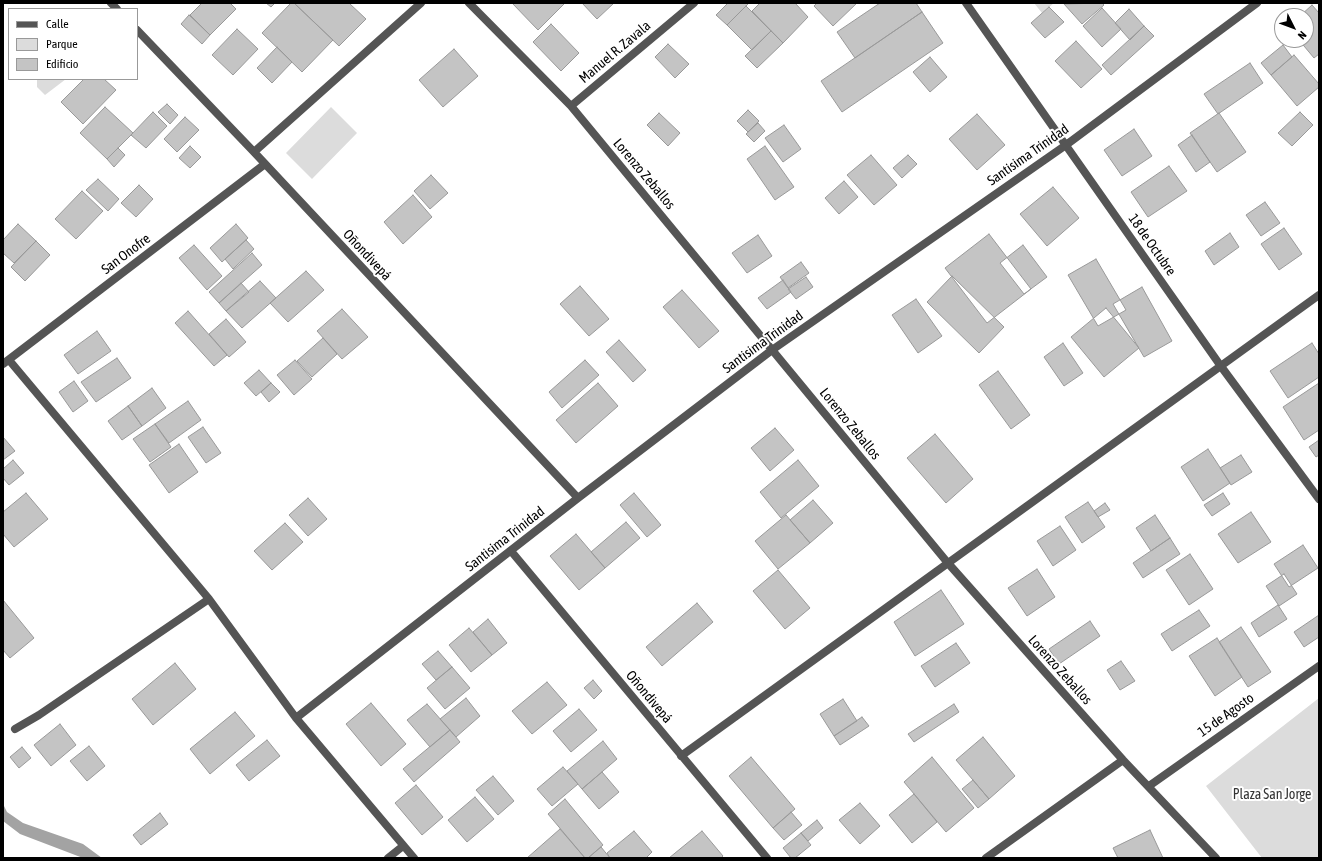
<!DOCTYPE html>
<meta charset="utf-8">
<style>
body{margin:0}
#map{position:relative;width:1322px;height:861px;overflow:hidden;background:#fff;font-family:"Asap Condensed",sans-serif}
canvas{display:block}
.frame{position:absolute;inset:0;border:4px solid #000;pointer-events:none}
.legend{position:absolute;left:8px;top:8px;width:130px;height:72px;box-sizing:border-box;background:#fff;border:1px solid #999;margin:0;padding:5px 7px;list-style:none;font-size:12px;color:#000}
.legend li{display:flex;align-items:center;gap:8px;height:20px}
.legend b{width:20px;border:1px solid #999}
.north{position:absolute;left:1274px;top:8px;width:40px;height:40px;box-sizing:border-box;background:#fff;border:1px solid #999;border-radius:50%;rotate:132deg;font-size:11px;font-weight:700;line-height:16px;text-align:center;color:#000}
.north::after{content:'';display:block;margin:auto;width:14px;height:18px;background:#000;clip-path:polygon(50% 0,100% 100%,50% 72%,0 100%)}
</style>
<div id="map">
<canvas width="1322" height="861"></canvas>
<div class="frame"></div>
<ul class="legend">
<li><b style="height:5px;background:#555"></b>Calle</li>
<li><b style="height:11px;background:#dcdcdc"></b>Parque</li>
<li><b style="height:11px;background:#c4c4c4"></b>Edificio</li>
</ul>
<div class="north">N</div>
</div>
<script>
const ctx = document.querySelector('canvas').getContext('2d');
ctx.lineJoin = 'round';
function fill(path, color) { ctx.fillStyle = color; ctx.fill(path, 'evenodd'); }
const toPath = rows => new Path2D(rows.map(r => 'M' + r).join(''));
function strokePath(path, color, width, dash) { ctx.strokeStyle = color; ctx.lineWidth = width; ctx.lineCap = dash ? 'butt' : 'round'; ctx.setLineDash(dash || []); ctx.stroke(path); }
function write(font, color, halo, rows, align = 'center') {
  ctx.font = font + ' "Asap Condensed",sans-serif'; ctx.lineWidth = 4; ctx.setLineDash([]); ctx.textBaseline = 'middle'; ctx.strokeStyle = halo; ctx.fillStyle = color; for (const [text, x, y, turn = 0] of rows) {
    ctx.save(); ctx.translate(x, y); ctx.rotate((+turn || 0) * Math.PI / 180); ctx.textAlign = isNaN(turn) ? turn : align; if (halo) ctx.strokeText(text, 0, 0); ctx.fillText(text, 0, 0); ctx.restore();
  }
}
fill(toPath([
 [1034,3,1054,3,1042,13],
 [37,79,66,79,45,95,37,87],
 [331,107,357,133,312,179,286,153],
 [1319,698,1319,858,1262,858,1206,786]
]), '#dcdcdc');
fill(toPath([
 [3,804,7,812,23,823,83,844,102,858,83,858,20,834,3,821]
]), '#a3a3a3');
const building = toPath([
 [202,3,230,3,236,9,210,35,190,15,202,3],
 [266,3,275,3,271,7,266,3],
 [291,3,294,3,333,40,302,72,262,33,291,3],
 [294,3,349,3,366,19,339,46,294,3],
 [512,3,565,3,538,30,512,3],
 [582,3,614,3,597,19,582,3],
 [728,3,749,3,727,25,716,15,728,3],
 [760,3,795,3,808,17,783,43,752,11,760,3],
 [817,3,857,3,833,26,814,6,817,3],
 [880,3,916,3,922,12,855,58,837,32,880,3],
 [1102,3,1104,5,1082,24,1064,4,1102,3],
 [1312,5,1319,13,1319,54,1314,58,1299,40,1306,40,1306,16,1300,16,1312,5],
 [746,6,771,31,752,50,727,25,746,6],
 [1049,7,1064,22,1045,38,1031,23,1049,7],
 [1102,8,1121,29,1102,47,1083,26,1102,8],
 [1129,9,1144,26,1130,40,1115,23,1129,9],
 [922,12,943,43,842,112,821,81,922,12],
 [189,15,210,35,202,44,181,24,189,15],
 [551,24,579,53,561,71,533,42,551,24],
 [1144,26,1154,36,1111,75,1102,65,1144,26],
 [237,29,258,49,233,75,212,55,237,29],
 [771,31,783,43,757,68,745,56,771,31],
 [1076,41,1102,69,1081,88,1055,61,1076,41],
 [668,44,689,64,675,78,655,57,668,44],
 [1283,45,1292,57,1271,75,1261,63,1283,45],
 [277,47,292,62,272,83,257,68,277,47],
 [454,49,478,76,443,107,419,80,454,49],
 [1294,55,1319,84,1319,87,1297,106,1271,75,1294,55],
 [930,57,947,77,930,92,913,72,930,57],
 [1250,63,1263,83,1218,114,1204,94,1250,63],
 [84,79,104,79,116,90,83,124,61,102,84,79],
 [167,104,178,115,170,124,158,112,167,104],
 [105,107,133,133,107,159,80,133,105,107],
 [748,110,759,121,748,132,737,121,748,110],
 [153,112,167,126,146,148,131,135,153,112],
 [1300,112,1313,125,1292,146,1278,133,1300,112],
 [659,113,680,133,668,146,647,125,659,113],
 [1219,113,1246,152,1217,172,1190,133,1219,113],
 [977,114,1005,145,977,170,949,139,977,114],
 [185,117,199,130,177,152,164,139,185,117],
 [758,123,765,131,754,142,746,134,758,123],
 [784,125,801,149,783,162,765,138,784,125],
 [1134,129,1152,156,1122,176,1104,150,1134,129],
 [1192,135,1210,162,1196,172,1178,145,1192,135],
 [190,146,201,157,190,168,179,158,190,146],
 [765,146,794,187,775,200,747,159,765,146],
 [118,148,125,155,114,167,107,159,118,148],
 [871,155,897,185,874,205,847,175,871,155],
 [908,155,917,164,902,178,893,168,908,155],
 [1169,166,1187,191,1148,217,1131,192,1169,166],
 [431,175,448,193,430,209,414,191,431,175],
 [98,179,119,199,108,211,86,190,98,179],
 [844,181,858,197,839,214,825,198,844,181],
 [139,185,153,199,136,217,121,203,139,185],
 [1053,187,1079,218,1047,246,1020,214,1053,187],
 [82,191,103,211,76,239,55,219,82,191],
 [413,195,432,217,403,244,384,222,413,195],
 [1265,202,1280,223,1261,236,1246,215,1265,202],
 [18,224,36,241,14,263,3,253,3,240,18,224],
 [236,224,248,238,222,262,210,248,236,224],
 [1284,228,1302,254,1279,270,1261,244,1284,228],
 [1230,233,1239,247,1214,265,1205,251,1230,233],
 [989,234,1031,289,987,323,945,268,989,234],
 [758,235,772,256,747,273,732,253,758,235],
 [246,240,254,249,233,269,225,259,246,240],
 [36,241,50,255,25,281,11,267,36,241],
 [194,245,222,276,207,290,179,258,194,245],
 [1023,245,1047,277,1024,294,1000,263,1023,245],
 [252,253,262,265,219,303,209,292,252,253],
 [1096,259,1126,310,1098,326,1068,275,1096,259],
 [801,262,809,273,788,288,780,277,801,262],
 [306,271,324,290,288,322,270,303,306,271],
 [952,276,1004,327,979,353,927,302,952,276],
 [806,277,813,287,796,299,788,289,806,277],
 [783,280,791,292,767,309,758,298,783,280],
 [260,281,276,298,242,328,226,311,260,281],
 [241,283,249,292,226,311,219,303,241,283],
 [580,286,609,319,589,336,560,304,580,286],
 [1142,287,1172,341,1144,357,1113,304,1142,287],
 [682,290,719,331,699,348,663,307,682,290],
 [916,299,942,336,918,353,892,315,916,299],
 [1106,308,1139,348,1104,377,1071,337,1106,308],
 [342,309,368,337,342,359,317,331,342,309],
 [188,311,227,355,214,366,175,323,188,311],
 [226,319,246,342,229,357,209,334,226,319],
 [97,331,111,351,78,374,64,355,97,331],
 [323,338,337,354,312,377,297,361,323,338],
 [619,340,646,370,633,382,606,352,619,340],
 [1063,343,1083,373,1064,386,1044,357,1063,343],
 [1312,343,1319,354,1319,377,1288,398,1270,371,1312,343],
 [117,358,131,378,96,402,81,382,117,358],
 [295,360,312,379,294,395,277,375,295,360],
 [585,360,599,375,562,408,549,392,585,360],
 [259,370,271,383,256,396,244,383,259,370],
 [998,371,1030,415,1011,429,979,385,998,371],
 [74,381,88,401,73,412,59,392,74,381],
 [271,383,280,392,269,402,261,392,271,383],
 [598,383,618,406,576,443,556,420,598,383],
 [1319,383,1319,430,1304,440,1283,407,1319,383],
 [152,388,166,408,142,426,128,406,152,388],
 [188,401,201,420,169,443,155,424,188,401],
 [128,406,142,426,122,440,108,421,128,406],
 [155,424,171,447,150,462,133,439,155,424],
 [203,427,221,453,206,463,188,437,203,427],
 [775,428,794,450,770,471,751,448,775,428],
 [935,434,973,479,946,503,907,458,935,434],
 [3,437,15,451,3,460,3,437],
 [1319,440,1319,455,1316,457,1309,447,1319,440],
 [179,444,198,472,169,493,149,465,179,444],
 [1208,449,1230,483,1203,501,1181,467,1208,449],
 [1241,455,1252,472,1231,485,1220,468,1241,455],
 [13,460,24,473,9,485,3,478,3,469,13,460],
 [798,460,819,486,781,518,760,492,798,460],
 [26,493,48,519,14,547,3,534,3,512,26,493],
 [634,493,661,525,647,537,620,505,634,493],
 [1223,493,1230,504,1212,516,1204,505,1223,493],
 [308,498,327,519,308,536,289,515,308,498],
 [813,500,833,523,810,543,790,520,813,500],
 [1088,502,1105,527,1082,543,1065,517,1088,502],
 [1105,503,1110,510,1098,517,1094,511,1105,503],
 [1251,512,1271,542,1238,563,1218,534,1251,512],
 [786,515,810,543,778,569,755,541,786,515],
 [1155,515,1170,538,1151,551,1136,528,1155,515],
 [626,522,640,538,605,568,591,552,626,522],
 [285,523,303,542,272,570,254,551,285,523],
 [1060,526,1076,550,1053,566,1037,541,1060,526],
 [576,534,605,568,579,590,550,556,576,534],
 [1170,538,1180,554,1143,578,1133,563,1170,538],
 [1303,545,1318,568,1289,587,1274,564,1303,545],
 [1190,554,1213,589,1189,605,1166,570,1190,554],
 [1037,569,1055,597,1027,616,1008,588,1037,569],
 [778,570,810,608,785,629,753,591,778,570],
 [1284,574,1297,594,1279,606,1266,586,1284,574],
 [941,590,964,624,915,656,894,622,941,590],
 [3,600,34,638,10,658,3,650,3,600],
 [697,603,713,622,662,666,646,647,697,603],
 [1278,605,1287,619,1259,637,1251,623,1278,605],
 [1199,610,1210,626,1172,651,1161,634,1199,610],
 [1319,615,1319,637,1304,647,1294,632,1319,615],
 [488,619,507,643,492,655,473,632,488,619],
 [1090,621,1100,636,1059,664,1049,649,1090,621],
 [1241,627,1271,672,1248,687,1219,642,1241,627],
 [469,628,492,655,471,672,449,645,469,628],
 [1217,638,1242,677,1215,696,1189,656,1217,638],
 [956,643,970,663,935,687,921,666,956,643],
 [438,651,452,667,436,680,422,664,438,651],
 [1121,661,1135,681,1120,690,1107,670,1121,661],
 [175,663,196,689,153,725,132,699,175,663],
 [452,667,470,688,445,709,427,688,452,667],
 [593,680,602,691,594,699,584,688,593,680],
 [547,682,567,705,532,734,512,711,547,682],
 [466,698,480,716,456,737,440,719,466,698],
 [843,699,857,721,834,736,820,714,843,699],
 [371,703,406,744,381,766,346,724,371,703],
 [427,704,450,730,430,747,407,720,427,704],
 [954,704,959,712,914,742,908,734,954,704],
 [579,709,597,730,571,752,553,731,579,709],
 [235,712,255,736,210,774,190,749,235,712],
 [862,717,869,726,840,745,834,736,862,717],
 [60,724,76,745,51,766,34,745,60,724],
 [450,730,460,742,414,782,403,769,450,730],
 [983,737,1015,776,989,799,956,760,983,737],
 [267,740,280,756,249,781,236,765,267,740],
 [603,741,617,759,582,789,567,771,603,741],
 [89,746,105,766,87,781,70,761,89,746],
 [22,747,31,758,19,768,10,757,22,747],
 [751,757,795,809,773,828,729,776,751,757],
 [932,757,974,808,946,832,904,782,932,757],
 [563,767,578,784,552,806,537,789,563,767],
 [602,772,619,792,599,809,582,789,602,772],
 [493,776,514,801,498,815,476,790,493,776],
 [973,780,989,799,978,808,962,789,973,780],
 [416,785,443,817,422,835,395,803,416,785],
 [914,794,937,822,912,843,889,815,914,794],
 [475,797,494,819,467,842,448,820,475,797],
 [565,799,603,845,588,858,585,858,548,814,565,799],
 [860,803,880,826,860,844,839,820,860,803],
 [791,812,802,825,784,840,773,828,791,812],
 [160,813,168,824,141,845,133,835,160,813],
 [817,820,823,828,808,841,801,833,817,820],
 [560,829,585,858,527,858,560,829],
 [1150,830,1163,858,1118,858,1113,848,1150,830],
 [634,831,652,852,646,858,610,858,607,853,634,831],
 [702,831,723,856,721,858,669,858,702,831],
 [801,833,811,845,795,858,791,858,783,848,801,833],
 [601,847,610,858,588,858,601,847]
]);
fill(building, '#c4c4c4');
strokePath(building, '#999', 1);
strokePath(toPath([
 [111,3,117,9],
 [469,3,571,106,947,562,1123,760,1216,858],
 [966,3,1220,365,1319,499],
 [137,30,254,152,578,498],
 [571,106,694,3],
 [254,152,421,3],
 [9,360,209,599,296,718,414,858],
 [3,364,265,164],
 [511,551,767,858],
 [296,718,578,498,772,350,1066,145,1257,3],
 [15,729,39,715,209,599],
 [681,756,1319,295],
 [1149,786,1319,666],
 [388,858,403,846],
 [986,858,1123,760]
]), '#555', 8);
write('14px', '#000', '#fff', [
 ["Manuel R. Zavala",615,52,-40],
 ["Santisima Trinidad",1028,155,-35],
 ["Lorenzo Zeballos",644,174,50],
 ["18 de Octubre",1152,245,55],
 ["San Onofre",126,254,-37],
 ["Oñondivepá",367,255,47],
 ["Santisima Trinidad",763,342,-36],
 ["Lorenzo Zeballos",850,424,51],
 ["Santisima Trinidad",505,539,-38],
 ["Lorenzo Zeballos",1060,670,48],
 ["Oñondivepá",649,697,50],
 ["15 de Agosto",1226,715,-35]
]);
write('14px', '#333', '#fff', [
 ["Plaza San Jorge",1272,795]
]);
</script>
